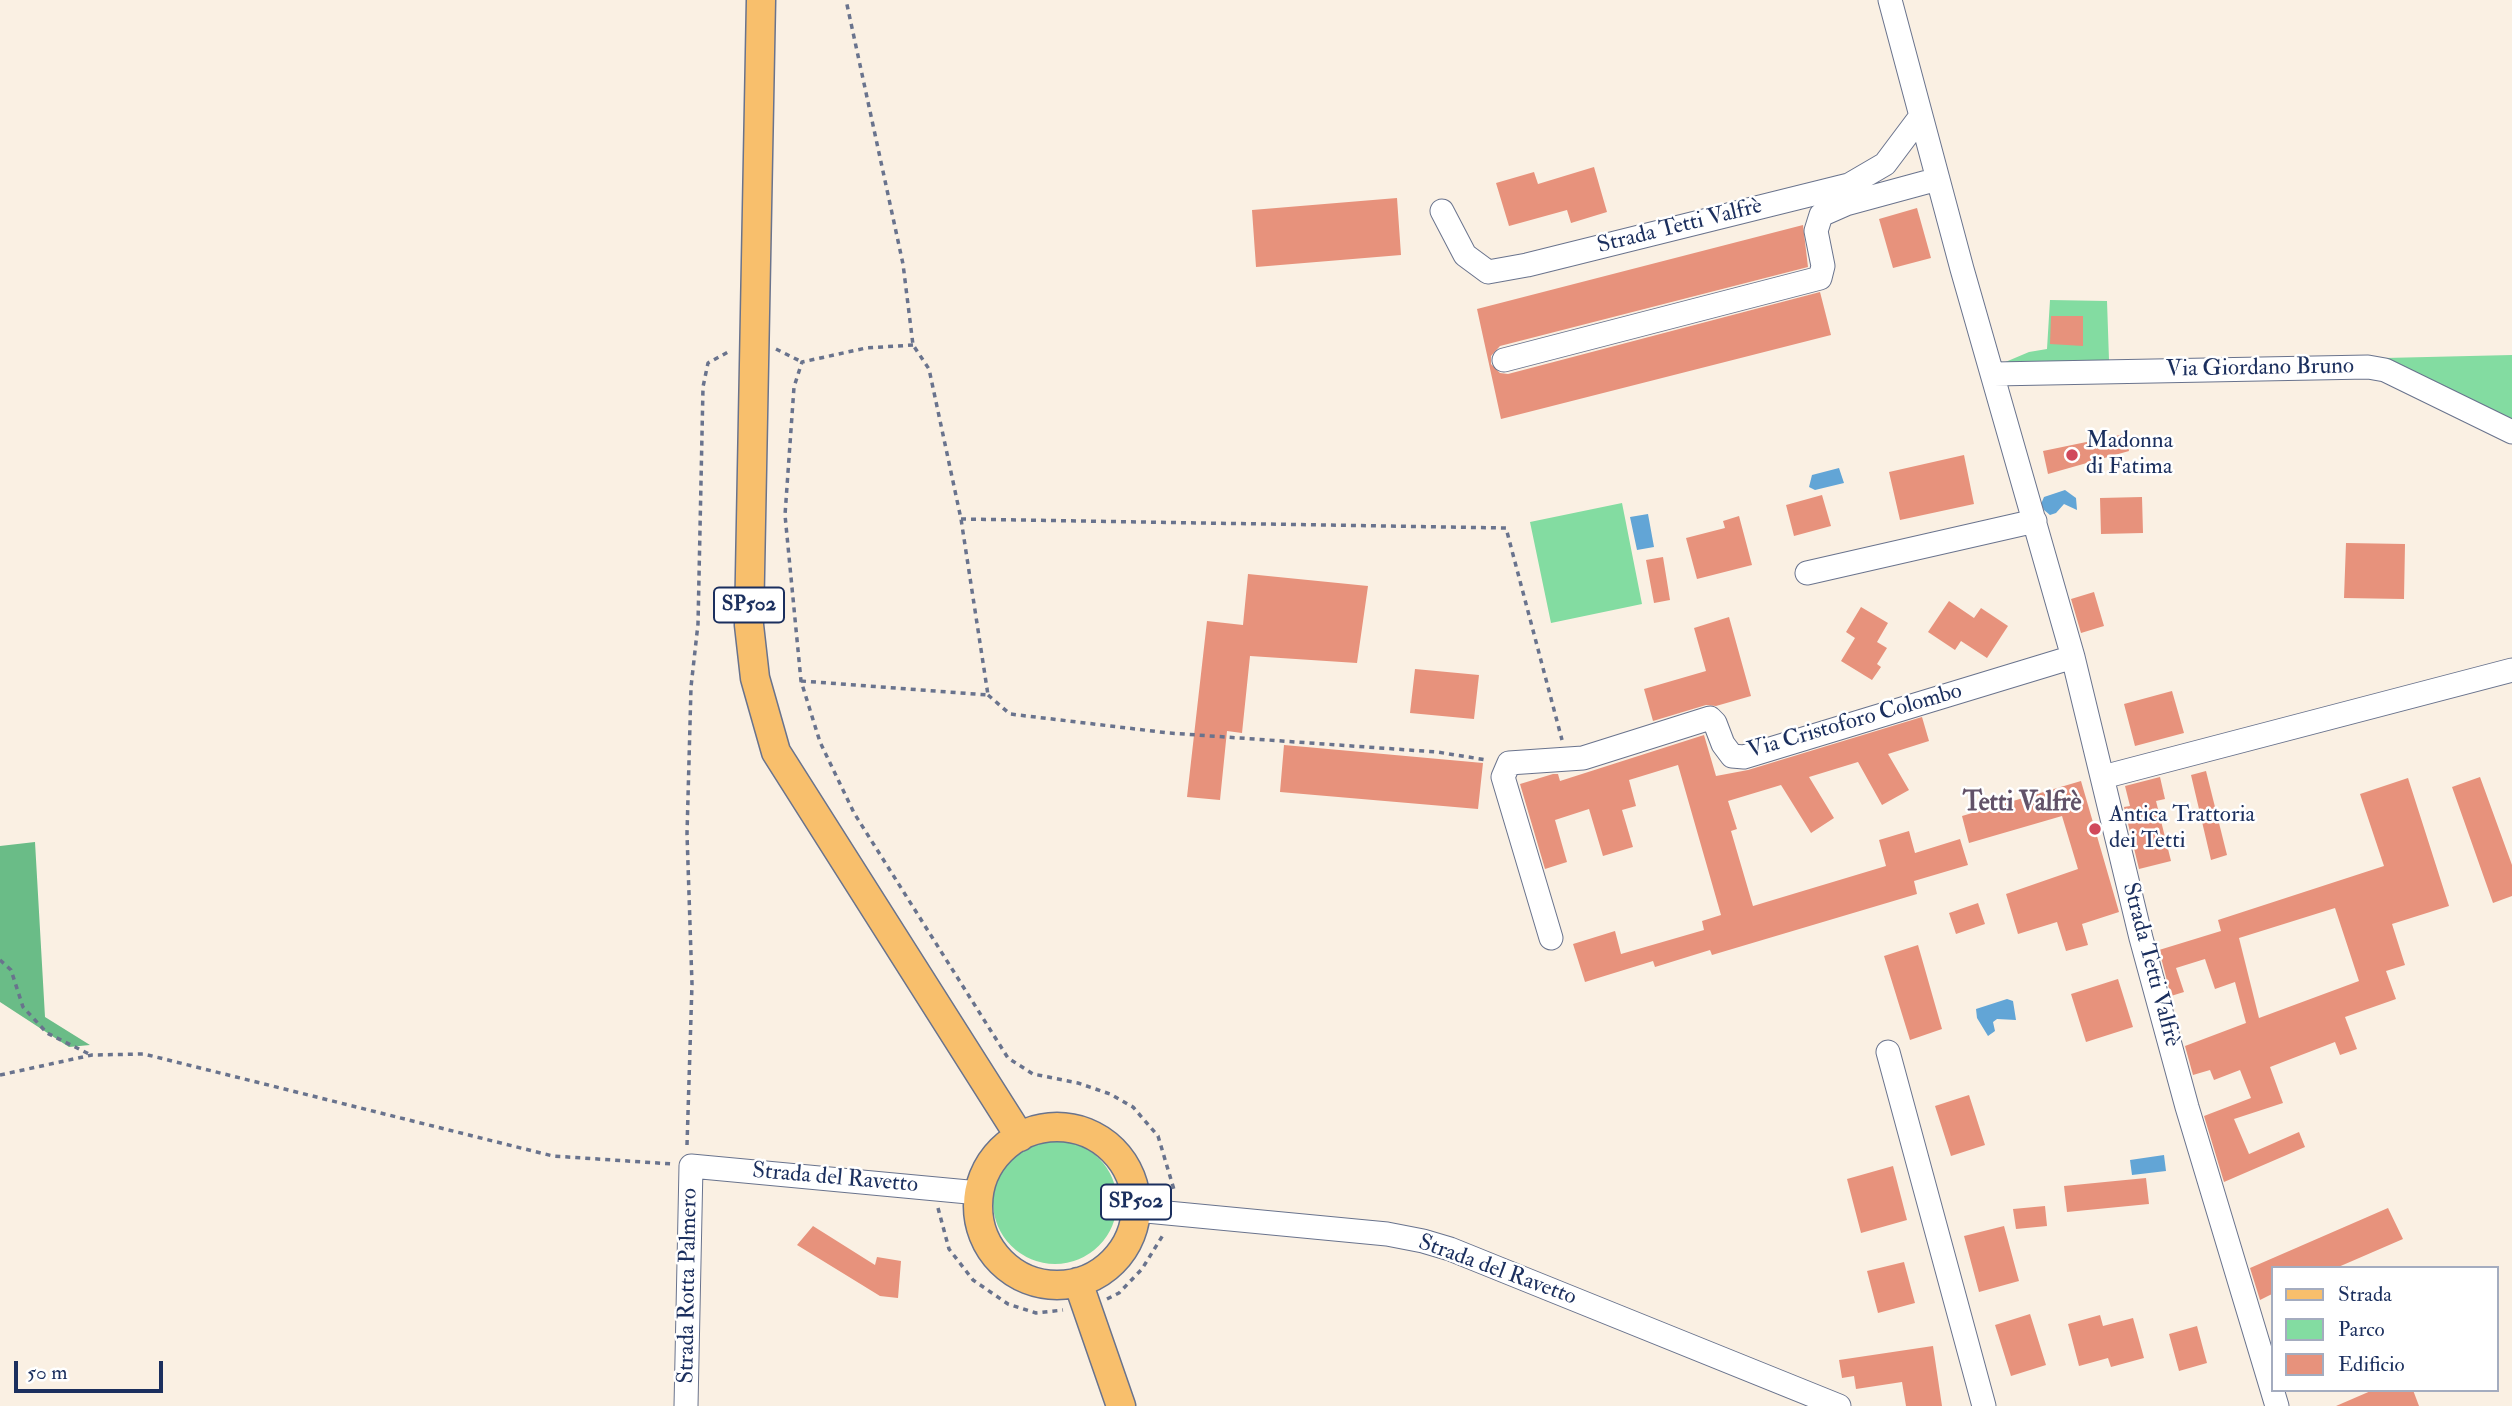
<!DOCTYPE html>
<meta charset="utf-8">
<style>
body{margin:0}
#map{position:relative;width:2512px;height:1406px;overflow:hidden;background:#faf0e3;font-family:"IM FELL Double Pica",serif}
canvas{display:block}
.legend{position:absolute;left:2271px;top:1266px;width:228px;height:126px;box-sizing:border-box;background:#fff;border:2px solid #a4acbf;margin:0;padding:9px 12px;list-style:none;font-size:21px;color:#1b2f5e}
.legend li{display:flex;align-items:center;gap:14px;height:35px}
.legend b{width:35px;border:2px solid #a4acbf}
.scale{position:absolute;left:14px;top:1361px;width:149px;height:32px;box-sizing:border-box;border:4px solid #1b2f5e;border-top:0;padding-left:9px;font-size:21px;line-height:24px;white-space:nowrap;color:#1b2f5e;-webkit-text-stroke:5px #fff;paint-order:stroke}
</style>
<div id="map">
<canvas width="2512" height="1406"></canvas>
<ul class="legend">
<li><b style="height:9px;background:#f8bf6c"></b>Strada</li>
<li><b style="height:19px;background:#83dca1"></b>Parco</li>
<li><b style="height:19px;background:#e7927c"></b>Edificio</li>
</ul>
<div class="scale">50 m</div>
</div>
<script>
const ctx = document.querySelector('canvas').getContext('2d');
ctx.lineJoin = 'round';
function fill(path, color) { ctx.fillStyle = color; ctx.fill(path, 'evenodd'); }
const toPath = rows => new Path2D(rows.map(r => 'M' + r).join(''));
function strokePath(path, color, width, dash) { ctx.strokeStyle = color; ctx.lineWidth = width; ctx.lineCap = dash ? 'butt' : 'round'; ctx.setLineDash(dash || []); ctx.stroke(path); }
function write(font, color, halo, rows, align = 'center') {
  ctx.font = font + ' "IM FELL Double Pica",serif'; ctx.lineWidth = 5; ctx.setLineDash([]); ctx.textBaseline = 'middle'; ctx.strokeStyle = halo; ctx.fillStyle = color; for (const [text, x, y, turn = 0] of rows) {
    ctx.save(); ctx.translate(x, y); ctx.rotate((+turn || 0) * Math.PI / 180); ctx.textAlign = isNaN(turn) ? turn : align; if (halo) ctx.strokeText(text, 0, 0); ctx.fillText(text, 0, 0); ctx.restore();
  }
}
fill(toPath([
 [2050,300,2107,301,2109,360,2003,363,2029,352,2047,349],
 [2512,355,2512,424,2431,387,2385,358],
 [1622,503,1642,604,1551,623,1530,522],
 '993 1202a62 62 0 1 1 124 0a62 62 0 1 1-124 0Z'
]), '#83dca1');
fill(toPath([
 [35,842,45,1017,90,1045,69,1047,0,1002,0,846]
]), '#6abc87');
fill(toPath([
 [1839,468,1844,483,1815,490,1809,487,1812,475],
 [2065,490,2076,498,2077,510,2064,504,2056,513,2050,515,2044,510,2041,504,2044,497],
 [1648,514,1654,547,1637,550,1630,517],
 [2007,999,2013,1001,2016,1020,1997,1019,1993,1022,1995,1031,1988,1036,1977,1018,1976,1009],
 [2164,1155,2166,1171,2132,1175,2130,1160]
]), '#62a5d6');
fill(toPath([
 [1594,167,1607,212,1571,223,1567,210,1509,226,1496,183,1534,172,1538,184],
 [1397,198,1401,255,1256,267,1252,210],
 [1917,208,1931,258,1893,268,1879,219],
 [1803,225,1808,267,1500,346,1491,356,1491,364,1500,373,1508,374,1820,292,1831,335,1501,419,1477,309],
 [2051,316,2083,316,2083,346,2050,344],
 [2125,434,2129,451,2048,474,2043,451],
 [1964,455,1974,504,1900,520,1889,472],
 [1822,495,1831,526,1794,536,1786,505],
 [2142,497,2143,533,2101,534,2100,498],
 [1739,516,1752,565,1697,579,1686,538,1725,528,1723,521],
 [2346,543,2405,544,2404,599,2344,598],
 [1663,557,1670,600,1654,603,1646,560],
 [1248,574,1368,586,1357,663,1250,656,1242,733,1227,731,1220,800,1187,797,1207,621,1243,625],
 [2094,592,2104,626,2081,633,2071,599],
 [1949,601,1974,618,1981,608,2008,626,1987,658,1961,641,1955,650,1928,632],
 [1861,607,1888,623,1877,642,1887,648,1877,664,1881,667,1872,680,1841,661,1855,638,1846,632],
 [1729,617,1751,696,1716,706,1706,705,1653,721,1644,689,1706,671,1694,628],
 [1415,669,1479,675,1474,719,1410,713],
 [2172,691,2184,733,2135,746,2124,704],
 [1922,717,1929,741,1888,754,1909,790,1882,805,1858,762,1809,777,1834,818,1811,833,1781,785,1728,801,1737,829,1731,831,1753,906,1886,866,1879,840,1909,831,1915,853,1960,839,1968,865,1914,881,1917,894,1712,955,1710,950,1655,967,1653,961,1585,982,1573,944,1615,931,1621,954,1704,930,1702,921,1721,915,1678,765,1629,780,1636,806,1622,810,1633,847,1603,856,1589,809,1555,820,1567,862,1545,869,1520,784,1553,774,1558,774,1560,781,1704,735,1716,776,1748,770],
 [1284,745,1483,763,1478,809,1280,792],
 [2206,771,2227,855,2211,860,2191,775],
 [2160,777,2165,799,2156,801,2171,861,2139,869,2124,807,2130,806,2125,786],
 [2480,777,2512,865,2512,896,2493,903,2452,787],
 [2408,778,2449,906,2392,924,2405,965,2386,971,2396,999,2345,1017,2357,1049,2340,1055,2335,1042,2270,1067,2283,1103,2234,1119,2249,1154,2299,1132,2305,1147,2224,1182,2204,1116,2251,1098,2240,1070,2214,1080,2210,1070,2193,1075,2185,1046,2246,1023,2235,982,2215,989,2205,959,2176,968,2184,992,2171,996,2159,950,2221,931,2218,920,2384,866,2360,794],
 [2335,908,2359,981,2259,1018,2239,938],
 [2081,781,2119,912,2082,924,2088,945,2066,951,2057,922,2018,934,2006,894,2078,869,2062,816,1969,843,1962,816],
 [1978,903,1985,924,1956,934,1949,913],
 [1918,945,1942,1029,1910,1040,1884,956],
 [2118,979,2133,1027,2086,1042,2071,994],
 [1969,1095,1985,1145,1951,1156,1935,1106],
 [1893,1166,1907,1220,1861,1233,1847,1179],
 [2146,1178,2149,1204,2067,1212,2064,1186],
 [2045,1206,2047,1226,2016,1229,2013,1209],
 [2388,1208,2403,1239,2336,1268,2272,1268,2272,1294,2260,1300,2250,1268],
 [813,1226,875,1265,877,1257,901,1261,898,1298,880,1296,797,1245],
 [2004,1226,2019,1281,1979,1292,1964,1236],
 [1904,1262,1915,1303,1878,1313,1867,1271],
 [2030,1314,2046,1365,2011,1376,1995,1325],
 [2100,1315,2103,1326,2133,1318,2144,1358,2111,1367,2108,1358,2079,1366,2068,1324],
 [2197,1326,2207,1363,2179,1371,2169,1334],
 [1933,1346,1942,1406,1906,1406,1902,1382,1856,1389,1854,1376,1842,1378,1839,1360],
 [2373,1390,2413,1390,2419,1406,2336,1406]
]), '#e7927c');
const minor = toPath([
 [1890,0,1962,269,2073,657,2141,938,2187,1107,2277,1406],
 [1442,211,1465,255,1488,272,1527,265,1849,185,1885,164,1921,116],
 [1504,360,1820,278,1823,266,1816,231,1821,215,1846,204,1938,179],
 [1994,374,2368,367,2385,370,2512,432],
 [1807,573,2035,521],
 [2103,777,2512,670],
 [1551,938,1503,777,1509,763,1583,758,1710,718,1715,723,1723,744,1732,756,1744,757,2073,657],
 [1888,1052,1984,1406],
 [1136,1210,1387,1234,1423,1241,1450,1249,1839,1406],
 [686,1406,691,1166,979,1193]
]);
const major = toPath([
 [761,0,749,625,755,678,776,752,1020,1137],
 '978 1206a79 79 0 1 1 158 0a79 79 0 1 1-158 0Z',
 [1078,1282,1121,1406]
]);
strokePath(minor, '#69738d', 25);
strokePath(major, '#69738d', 31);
strokePath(toPath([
 [913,345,866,348,802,362,794,387,785,515,801,681,820,742,854,813,1008,1058,1033,1074,1078,1083,1110,1094,1133,1107,1158,1136,1175,1193],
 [776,349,802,362],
 [961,519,1506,528,1562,740],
 [801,681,988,695,961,519,929,369,913,345,903,264,846,0],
 [988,695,1010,714,1169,733,1437,752,1487,760],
 [0,960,11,970,23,1007,47,1033,91,1055],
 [0,1075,92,1055,144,1054,553,1156,672,1164],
 [687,1145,692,984,687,834,691,687,698,624,703,387,708,363,730,351],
 [938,1208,949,1249,973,1280,1008,1304,1036,1313,1063,1310],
 [1107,1299,1119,1293,1142,1269,1163,1235]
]), '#69738d', 3.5, [5, 5]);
strokePath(minor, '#fff', 23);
strokePath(major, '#f8bf6c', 28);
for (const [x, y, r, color] of [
 [2072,455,7,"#d1495b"],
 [2095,829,7,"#d1495b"]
]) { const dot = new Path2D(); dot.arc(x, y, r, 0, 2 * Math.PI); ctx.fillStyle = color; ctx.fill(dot); strokePath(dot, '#fff', 2.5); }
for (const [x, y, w] of [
 [749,605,70],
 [1136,1202,70]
]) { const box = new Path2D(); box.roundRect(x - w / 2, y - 17.5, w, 35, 5); ctx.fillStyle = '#fff'; ctx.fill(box); strokePath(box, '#1b2f5e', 2); }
write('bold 21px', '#1b2f5e', null, [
 ["SP502",749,605],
 ["SP502",1136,1202]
]);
write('23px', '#1b2f5e', '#fff', [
 ["Strada Tetti Valfrè",1680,227,-14],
 ["Via Giordano Bruno",2260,369,-1],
 ["Via Cristoforo Colombo",1855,722,-16],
 ["Strada Tetti Valfrè",2150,965,75],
 ["Strada del Ravetto",835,1179,5],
 ["Strada del Ravetto",1497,1271,20],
 ["Strada Rotta Palmero",689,1286,-89]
]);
write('23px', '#1b2f5e', '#fff', [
 ["Madonna",2086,442],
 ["di Fatima",2086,468],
 ["Antica Trattoria",2109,816],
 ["dei Tetti",2109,842]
], 'left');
write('bold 26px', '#625268', '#fff', [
 ["Tetti Valfrè",2022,804]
]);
</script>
